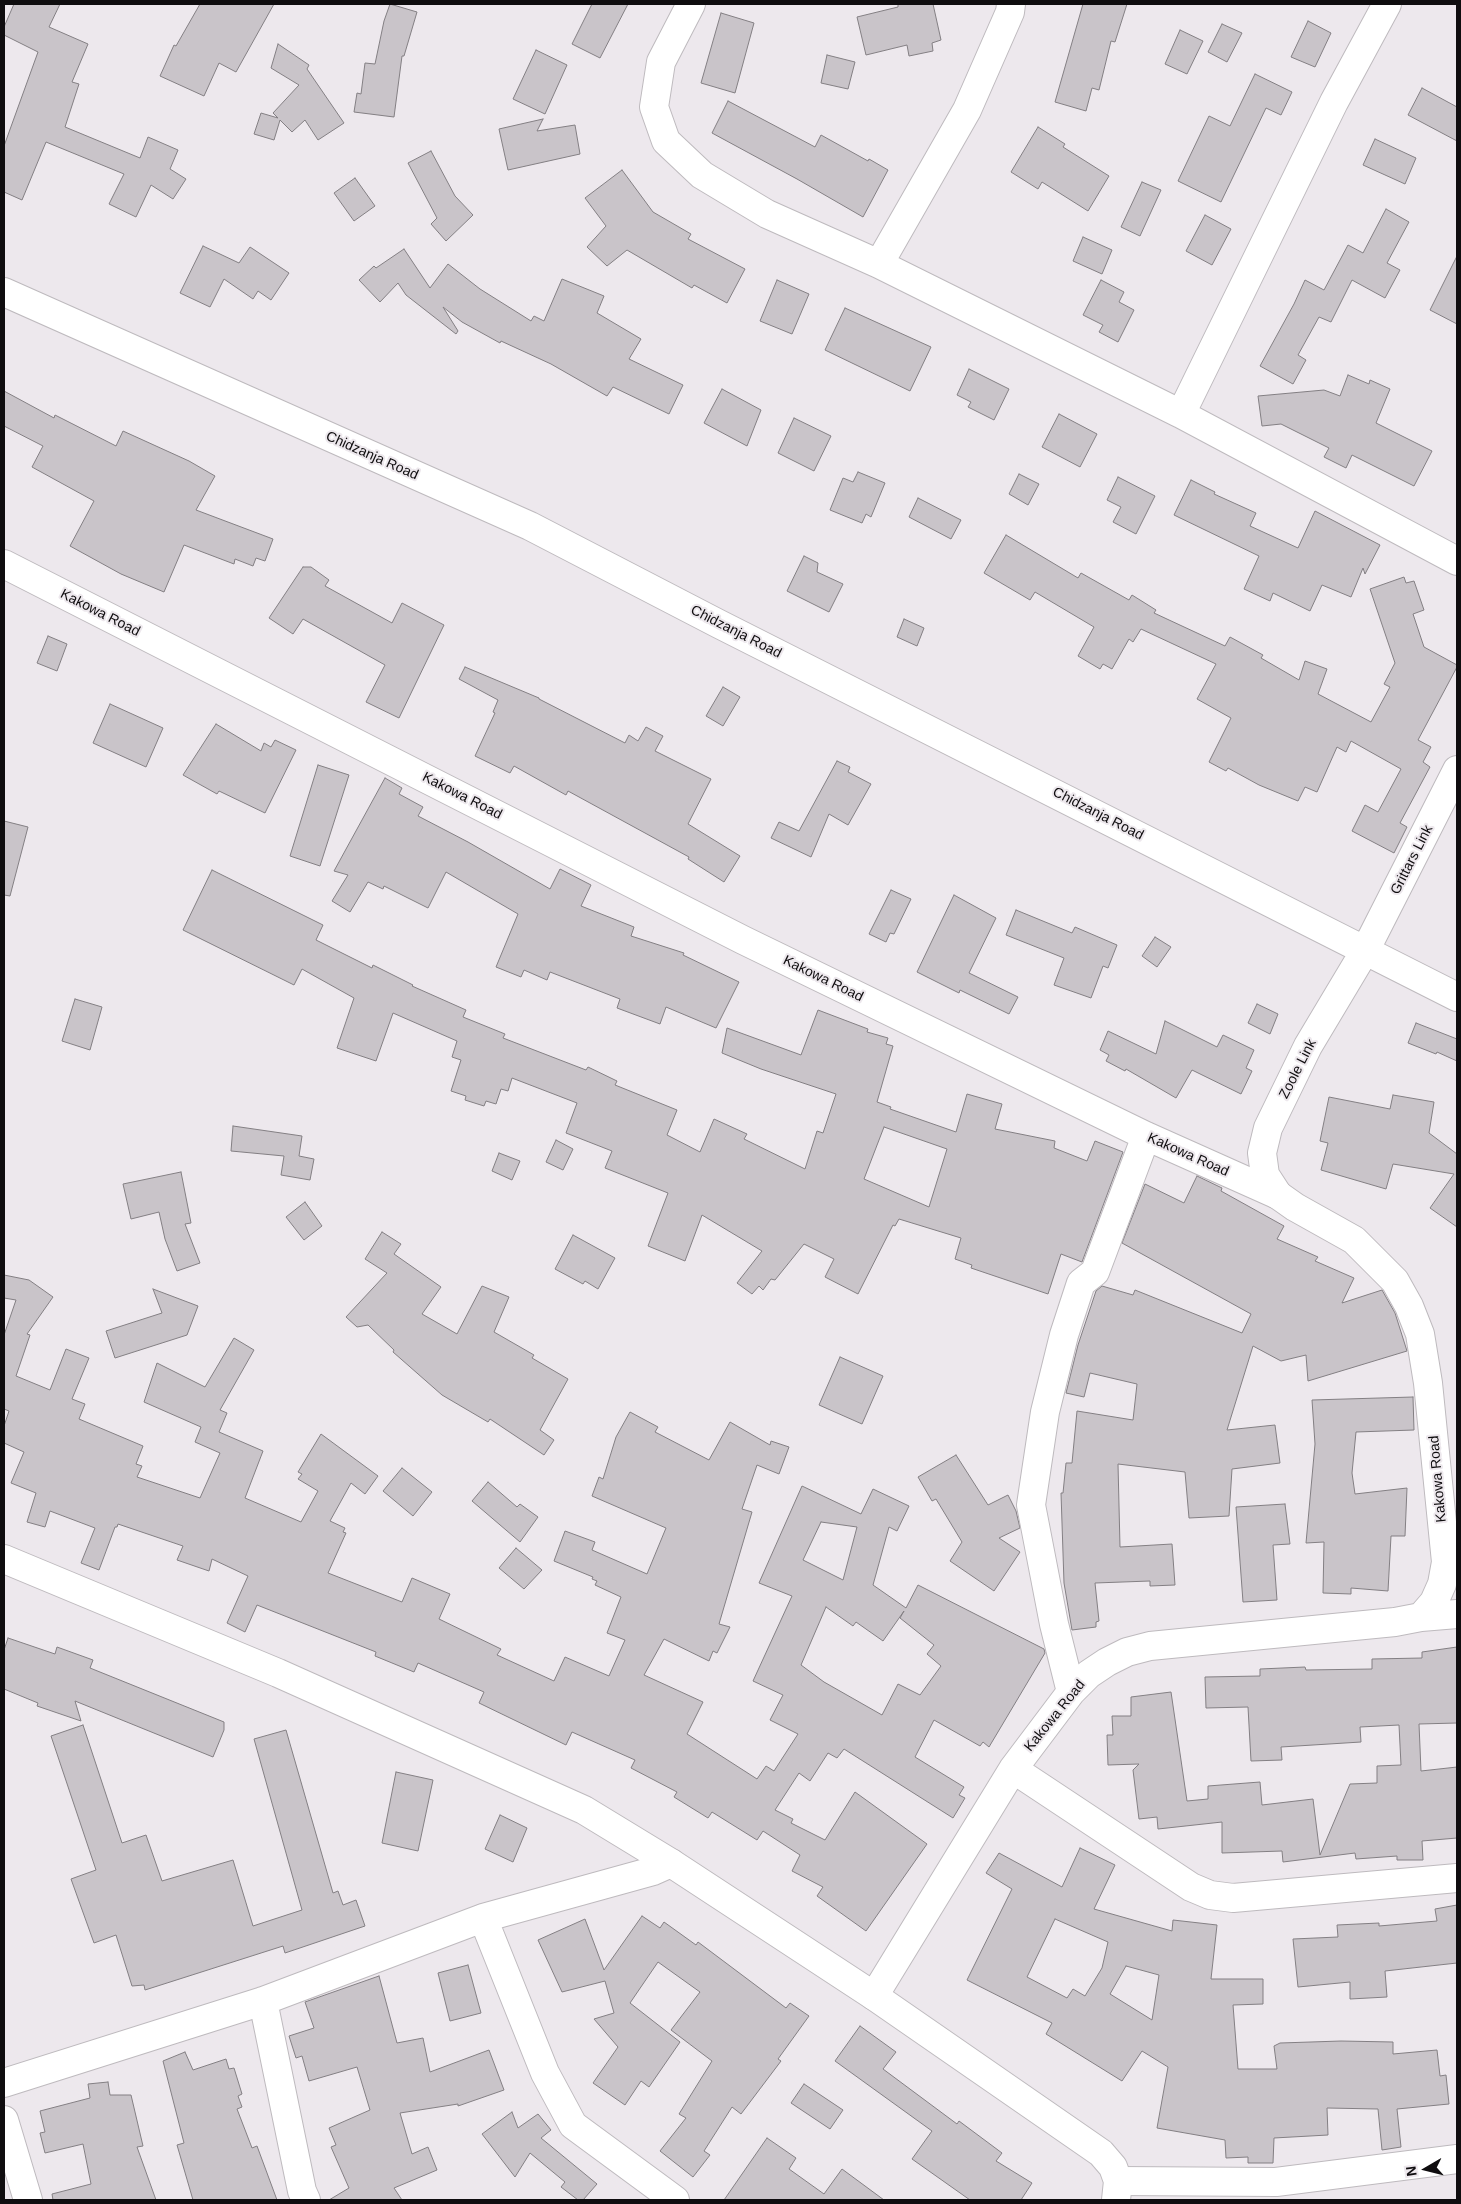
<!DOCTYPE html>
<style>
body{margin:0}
#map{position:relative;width:1461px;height:2204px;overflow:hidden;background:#ede8ed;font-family:Helvetica,sans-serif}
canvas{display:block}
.frame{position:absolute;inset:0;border:5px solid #0f0d0f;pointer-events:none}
.north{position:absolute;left:1401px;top:2144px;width:50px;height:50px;-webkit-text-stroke:4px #ede8ed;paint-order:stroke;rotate:262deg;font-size:14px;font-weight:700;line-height:20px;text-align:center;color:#0f0d0f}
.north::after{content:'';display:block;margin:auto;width:18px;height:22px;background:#0f0d0f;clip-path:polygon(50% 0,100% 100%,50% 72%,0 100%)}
</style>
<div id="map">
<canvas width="1461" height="2204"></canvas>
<div class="frame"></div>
<div class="north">N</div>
</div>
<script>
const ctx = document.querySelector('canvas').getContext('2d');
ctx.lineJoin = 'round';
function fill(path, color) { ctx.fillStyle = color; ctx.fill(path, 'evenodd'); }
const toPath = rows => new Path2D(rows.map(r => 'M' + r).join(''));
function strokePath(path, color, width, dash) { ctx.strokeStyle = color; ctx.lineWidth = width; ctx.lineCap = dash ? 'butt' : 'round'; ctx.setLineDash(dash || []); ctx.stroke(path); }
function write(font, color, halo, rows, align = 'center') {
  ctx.font = font + ' Helvetica,sans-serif'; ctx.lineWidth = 4; ctx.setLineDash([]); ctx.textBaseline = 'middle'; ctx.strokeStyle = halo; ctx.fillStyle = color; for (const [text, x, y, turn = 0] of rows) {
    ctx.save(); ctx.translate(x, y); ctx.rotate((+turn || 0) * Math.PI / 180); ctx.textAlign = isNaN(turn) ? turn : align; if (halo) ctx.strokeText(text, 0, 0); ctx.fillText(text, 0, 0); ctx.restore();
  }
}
const building = toPath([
 [14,4,60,4,49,27,88,44,72,82,79,84,65,127,140,158,148,137,178,150,170,169,186,179,173,199,151,185,136,217,109,204,124,174,46,142,22,200,4,192,4,146,38,52,4,35,4,27,14,4],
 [200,4,274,4,236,72,219,63,204,96,160,76,174,45,176,46,200,4],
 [390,4,417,12,404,56,402,56,394,117,354,112,357,93,361,94,365,63,375,64,384,21,390,4],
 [592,4,628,4,600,58,572,44,592,4],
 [898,4,933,4,941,40,932,43,933,51,909,56,907,45,866,55,857,17,898,7,898,4],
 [1083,4,1127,4,1115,42,1111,41,1099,90,1092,88,1086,111,1055,102,1083,4],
 [721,13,754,23,735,93,701,83,721,13],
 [1308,21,1331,33,1315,67,1291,57,1308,21],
 [1222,24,1242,33,1227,62,1208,52,1222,24],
 [1180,30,1203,41,1187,74,1165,64,1180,30],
 [278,44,309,65,307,69,344,123,318,140,305,120,292,132,280,120,274,140,254,134,261,113,278,118,273,113,299,85,271,68,278,44],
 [536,50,567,65,545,114,513,99,536,50],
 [827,55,855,62,848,89,821,83,827,55],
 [1255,74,1292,92,1281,115,1266,108,1221,202,1178,181,1209,116,1230,126,1255,74],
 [1422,88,1457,107,1457,141,1408,115,1422,88],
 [728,101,815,147,821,135,868,161,869,159,888,170,863,217,797,179,712,133,728,101],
 [543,119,537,131,575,125,580,154,508,170,499,129,543,119],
 [1038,127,1065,144,1063,147,1109,176,1088,211,1042,182,1038,189,1011,172,1038,127],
 [1375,139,1416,158,1405,184,1363,165,1375,139],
 [431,151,455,196,473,215,446,241,431,224,437,218,408,163,431,151],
 [622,170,653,212,691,234,688,239,745,269,727,303,694,285,692,288,627,250,607,266,587,247,606,226,585,198,622,170],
 [355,178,375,206,354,221,334,193,355,178],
 [1142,182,1161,190,1140,236,1121,227,1142,182],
 [1386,209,1409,222,1387,263,1400,270,1385,298,1352,280,1331,322,1319,317,1298,355,1306,360,1293,384,1260,366,1294,304,1305,280,1324,290,1348,245,1363,253,1386,209],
 [1205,215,1231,229,1212,265,1186,251,1205,215],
 [1083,237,1112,250,1102,274,1073,261,1083,237],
 [203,246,239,263,250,247,289,273,271,300,258,291,253,299,224,279,210,307,180,293,203,246],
 [404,249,430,288,448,264,480,289,531,321,534,316,544,321,562,279,604,296,597,313,641,339,629,359,683,385,669,414,613,387,607,396,551,364,501,341,500,343,462,322,443,307,458,331,456,334,406,295,398,283,380,302,359,280,374,266,376,268,404,249],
 [1457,256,1457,324,1430,310,1457,256],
 [777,280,809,294,792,334,760,321,777,280],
 [1101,280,1124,292,1119,302,1134,310,1118,342,1099,332,1103,325,1083,315,1101,280],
 [845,308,931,347,910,391,825,350,845,308],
 [969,369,1009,389,994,420,968,407,971,402,957,395,969,369],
 [1348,375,1369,384,1370,380,1390,389,1376,423,1432,451,1414,486,1352,455,1346,468,1324,457,1329,448,1281,424,1262,426,1258,396,1324,390,1340,396,1348,375],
 [722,389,761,410,747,446,704,423,722,389],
 [4,391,54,418,55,415,116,446,123,431,189,461,215,476,196,510,273,539,265,561,256,558,253,566,235,559,234,564,184,545,164,592,121,574,70,546,94,501,32,467,43,446,4,426,4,391],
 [1059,414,1097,434,1080,467,1042,447,1059,414],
 [794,418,831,436,814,471,778,453,794,418],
 [858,472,885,483,871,517,866,514,862,523,830,510,843,478,853,482,858,472],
 [1019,474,1039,484,1028,505,1009,494,1019,474],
 [1118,477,1155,496,1136,534,1113,522,1121,507,1107,500,1118,477],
 [1191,480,1215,492,1214,494,1256,513,1250,526,1298,548,1315,511,1380,545,1365,574,1363,568,1351,597,1322,585,1310,611,1273,593,1270,601,1244,589,1259,556,1174,515,1191,480],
 [918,498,961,520,951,539,909,517,918,498],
 [1006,535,1078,578,1081,573,1129,600,1132,595,1156,610,1154,613,1225,646,1230,637,1263,655,1261,658,1299,680,1305,661,1327,669,1318,694,1371,722,1390,687,1384,684,1395,663,1370,589,1404,577,1406,583,1414,581,1424,610,1413,614,1424,647,1457,665,1457,667,1418,740,1431,747,1423,762,1430,767,1400,823,1407,827,1394,853,1352,831,1365,805,1378,812,1401,769,1351,741,1346,752,1337,747,1317,792,1305,787,1298,801,1259,785,1228,768,1226,771,1209,762,1231,718,1197,699,1216,664,1141,629,1133,642,1129,639,1112,669,1103,664,1100,669,1078,656,1094,627,1035,592,1030,600,984,573,1006,535],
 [804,556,818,563,817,572,843,584,829,612,787,591,804,556],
 [303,567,311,567,329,580,325,586,392,623,402,603,444,625,399,718,366,702,385,665,303,619,293,634,269,618,303,567],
 [904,619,924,628,917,646,897,637,904,619],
 [48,636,67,644,57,671,37,663,48,636],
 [465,667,539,698,539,699,625,743,629,735,638,741,646,727,663,736,655,751,711,779,688,824,740,856,724,882,688,859,689,857,568,791,566,795,514,766,510,773,475,756,495,713,493,712,498,700,459,679,465,667],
 [723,687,740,697,723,726,706,716,723,687],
 [110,704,163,728,146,767,93,743,110,704],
 [216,724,261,751,264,743,271,747,275,740,296,750,265,813,219,791,217,794,183,775,216,724],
 [837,761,850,767,848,772,871,784,848,825,829,814,811,857,771,838,779,822,799,831,837,761],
 [318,765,349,775,320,866,290,856,318,765],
 [385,778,402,788,399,794,423,807,418,816,468,842,550,889,560,869,591,885,581,906,634,927,631,936,684,953,683,955,739,982,716,1028,666,1007,660,1024,617,1008,620,999,550,972,547,980,524,970,521,977,496,967,518,914,446,872,428,908,384,886,383,889,368,882,350,912,332,901,348,875,334,871,385,778],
 [4,821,28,827,10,896,4,895,4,821],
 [212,870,323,925,316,940,372,968,373,965,413,985,412,986,466,1010,463,1017,505,1034,503,1038,586,1070,588,1067,617,1081,615,1085,677,1110,667,1135,700,1152,714,1119,747,1134,744,1139,805,1169,817,1131,823,1133,836,1094,761,1069,722,1053,727,1028,801,1055,818,1010,868,1029,867,1032,888,1038,886,1044,893,1046,877,1102,891,1107,890,1109,956,1132,967,1094,1002,1104,995,1129,1055,1141,1054,1148,1087,1161,1095,1141,1123,1152,1082,1262,1061,1254,1048,1294,971,1268,972,1265,955,1259,961,1238,899,1219,895,1226,893,1225,858,1294,825,1277,834,1259,804,1244,775,1280,771,1279,763,1290,759,1286,752,1294,737,1283,762,1251,702,1215,685,1261,648,1246,668,1193,605,1168,612,1151,566,1133,577,1103,512,1078,508,1091,501,1089,496,1104,486,1101,484,1106,465,1100,466,1096,451,1091,461,1060,452,1057,457,1041,393,1013,376,1061,337,1048,354,998,302,969,294,985,183,930,212,870],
 [884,1127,947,1149,929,1207,864,1179,884,1127],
 [891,890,911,899,894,934,890,933,886,942,869,934,891,890],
 [954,895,996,918,969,973,1018,997,1009,1014,960,990,959,993,917,972,954,895],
 [1016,910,1072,933,1075,927,1117,945,1108,968,1103,966,1091,998,1054,985,1064,958,1006,935,1016,910],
 [1155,937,1171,947,1157,967,1142,956,1155,937],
 [75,999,102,1007,90,1050,62,1041,75,999],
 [1257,1004,1278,1014,1270,1034,1248,1023,1257,1004],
 [1165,1021,1217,1047,1223,1035,1254,1050,1246,1068,1252,1071,1241,1094,1192,1070,1176,1098,1126,1069,1125,1071,1106,1061,1109,1055,1100,1050,1108,1031,1156,1054,1165,1021],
 [1416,1023,1457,1039,1457,1061,1437,1052,1436,1054,1408,1043,1416,1023],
 [1393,1095,1434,1102,1429,1133,1457,1154,1457,1227,1430,1208,1454,1174,1393,1164,1386,1189,1321,1170,1328,1143,1320,1141,1329,1097,1390,1109,1393,1095],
 [233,1126,302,1136,299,1156,314,1159,310,1180,281,1175,284,1156,231,1151,233,1126],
 [556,1140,573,1149,563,1170,546,1162,556,1140],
 [499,1153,520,1161,512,1180,492,1171,499,1153],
 [181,1172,191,1223,185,1224,200,1263,177,1271,165,1239,159,1212,131,1219,123,1184,181,1172],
 [1197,1176,1222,1188,1221,1191,1284,1226,1277,1239,1318,1257,1315,1261,1354,1278,1342,1303,1382,1290,1395,1313,1407,1351,1308,1381,1306,1355,1281,1361,1253,1346,1227,1430,1275,1425,1280,1463,1232,1469,1229,1516,1189,1518,1185,1472,1118,1464,1120,1547,1172,1544,1175,1585,1150,1586,1150,1581,1095,1583,1099,1621,1096,1622,1096,1627,1072,1630,1064,1583,1061,1493,1063,1493,1066,1463,1072,1463,1077,1411,1133,1420,1137,1384,1090,1373,1084,1397,1066,1393,1078,1345,1096,1291,1102,1286,1133,1295,1135,1290,1242,1333,1251,1314,1122,1243,1145,1184,1184,1203,1197,1176],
 [305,1202,322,1226,304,1240,286,1217,305,1202],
 [382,1232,401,1244,394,1254,441,1287,422,1314,457,1334,482,1286,509,1297,494,1332,534,1355,532,1358,568,1379,540,1430,554,1440,544,1455,490,1419,488,1422,442,1395,393,1352,394,1350,368,1325,357,1327,346,1317,387,1273,365,1259,382,1232],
 [573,1235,615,1258,598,1289,585,1281,583,1284,555,1269,573,1235],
 [4,1275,29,1280,53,1297,27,1334,30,1335,16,1376,50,1390,66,1349,89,1358,72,1399,85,1404,79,1419,143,1446,136,1464,142,1466,137,1477,200,1498,220,1453,195,1442,201,1427,144,1402,157,1363,205,1387,234,1338,254,1350,220,1410,227,1413,219,1432,263,1451,245,1498,301,1522,318,1491,298,1479,302,1474,298,1472,321,1434,378,1476,365,1494,351,1483,330,1521,345,1528,343,1532,346,1533,328,1573,402,1602,412,1578,450,1594,439,1619,501,1649,497,1655,554,1681,565,1657,609,1676,625,1640,607,1633,621,1597,595,1585,597,1581,592,1579,593,1577,554,1561,565,1531,595,1542,592,1550,647,1574,666,1528,592,1496,599,1477,603,1479,616,1437,630,1412,658,1427,655,1432,709,1460,730,1422,770,1445,771,1441,789,1447,779,1474,757,1465,742,1509,752,1512,719,1624,730,1627,717,1653,713,1651,709,1661,664,1639,644,1675,703,1702,687,1734,757,1779,766,1766,774,1771,798,1734,770,1720,783,1695,753,1681,792,1596,759,1583,802,1486,861,1514,873,1489,909,1506,897,1531,889,1527,873,1585,906,1608,918,1585,1044,1649,1045,1653,989,1747,983,1742,980,1746,934,1720,915,1757,964,1787,959,1795,965,1798,953,1818,844,1749,837,1758,828,1753,810,1781,799,1773,775,1810,793,1819,791,1823,825,1840,855,1792,927,1844,866,1931,817,1896,823,1887,792,1871,800,1855,763,1831,757,1840,712,1812,708,1818,674,1797,677,1792,631,1768,635,1760,572,1732,566,1745,479,1703,484,1692,418,1663,414,1672,375,1656,376,1652,257,1605,245,1632,227,1623,248,1576,212,1559,209,1571,177,1560,183,1546,118,1524,117,1527,115,1527,99,1570,81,1563,95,1528,50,1511,45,1527,27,1522,36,1493,11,1483,24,1452,4,1443,4,1426,9,1411,4,1409,4,1335,16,1300,4,1298,4,1275],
 [821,1522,857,1527,843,1580,803,1560,821,1522],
 [826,1607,853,1626,856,1622,883,1641,904,1611,900,1618,934,1645,927,1654,941,1666,920,1695,898,1684,882,1715,824,1682,801,1665,826,1607],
 [153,1289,198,1306,187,1335,115,1358,106,1331,162,1313,153,1289],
 [840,1357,883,1376,862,1424,819,1405,840,1357],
 [1413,1397,1414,1430,1356,1432,1352,1473,1355,1494,1407,1488,1405,1536,1391,1536,1388,1591,1351,1588,1351,1594,1323,1593,1324,1542,1306,1543,1315,1444,1312,1400,1413,1397],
 [956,1455,988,1505,1008,1495,1016,1511,1020,1528,999,1538,1020,1552,994,1591,950,1561,962,1542,936,1499,932,1501,918,1477,956,1455],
 [402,1468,432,1492,413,1516,383,1491,402,1468],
 [488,1482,517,1507,520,1504,538,1517,520,1542,472,1501,488,1482],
 [1285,1504,1290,1544,1273,1545,1277,1600,1243,1602,1236,1507,1285,1504],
 [516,1548,542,1570,524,1589,499,1568,516,1548],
 [8,1638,55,1654,57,1647,93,1660,90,1668,224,1722,224,1730,213,1757,75,1701,81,1721,37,1706,38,1703,4,1689,4,1650,8,1638],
 [1457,1647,1457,1723,1419,1724,1421,1771,1457,1767,1457,1838,1422,1841,1423,1860,1397,1860,1397,1856,1356,1859,1355,1853,1283,1862,1282,1851,1222,1853,1222,1822,1158,1829,1157,1817,1139,1819,1133,1770,1139,1764,1108,1765,1107,1735,1113,1735,1112,1716,1131,1716,1131,1697,1171,1692,1187,1801,1208,1799,1208,1786,1260,1782,1262,1805,1313,1799,1320,1855,1350,1784,1377,1783,1377,1766,1401,1765,1399,1725,1360,1727,1361,1742,1281,1747,1282,1760,1251,1761,1248,1707,1206,1708,1205,1677,1260,1676,1260,1669,1305,1667,1306,1670,1372,1669,1372,1659,1422,1658,1422,1652,1457,1647],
 [83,1725,122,1843,146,1835,162,1881,233,1860,253,1926,302,1910,254,1739,286,1730,333,1893,338,1891,343,1905,356,1900,365,1926,285,1953,283,1946,145,1990,144,1985,132,1986,116,1935,94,1943,71,1879,96,1870,51,1736,83,1725],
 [396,1772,433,1780,418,1851,382,1843,396,1772],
 [500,1815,527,1828,513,1862,485,1849,500,1815],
 [1080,1848,1115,1865,1094,1909,1172,1931,1173,1920,1217,1925,1211,1979,1263,1979,1263,2004,1233,2005,1238,2069,1277,2069,1274,2046,1280,2043,1341,2041,1393,2042,1393,2054,1437,2050,1440,2076,1446,2075,1449,2104,1397,2109,1401,2147,1382,2150,1378,2109,1327,2108,1328,2135,1274,2138,1273,2163,1248,2163,1248,2157,1226,2158,1225,2140,1157,2128,1168,2067,1142,2051,1122,2081,1046,2034,1052,2023,967,1980,1012,1889,986,1873,999,1853,1062,1887,1080,1848],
 [1055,1919,1108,1942,1102,1968,1085,1996,1073,1989,1067,1998,1027,1977,1055,1919],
 [1126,1966,1159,1975,1152,2020,1110,1994,1126,1966],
 [1457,1905,1457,1963,1385,1971,1387,1997,1350,1999,1350,1982,1298,1987,1293,1939,1338,1937,1337,1925,1379,1923,1379,1926,1437,1921,1435,1909,1457,1905],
 [642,1916,660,1928,664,1922,696,1945,698,1942,786,2008,790,2003,809,2016,778,2059,781,2061,741,2114,732,2107,704,2151,710,2155,693,2177,660,2151,686,2118,679,2114,712,2061,671,2030,700,1992,658,1962,630,2003,680,2042,649,2087,641,2081,625,2105,593,2083,618,2047,594,2019,614,2013,605,1981,562,1992,538,1940,585,1919,604,1970,642,1916],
 [468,1965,481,2013,450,2021,438,1973,468,1965],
 [379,1976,397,2043,423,2038,430,2072,489,2050,504,2090,458,2106,458,2104,400,2113,412,2154,428,2147,437,2170,394,2188,402,2200,329,2200,349,2188,331,2147,336,2145,329,2128,370,2110,357,2067,309,2081,302,2056,296,2058,289,2036,314,2028,305,2002,379,1976],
 [860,2026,896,2052,883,2069,957,2124,959,2121,1002,2153,996,2161,1032,2183,1021,2200,970,2200,912,2159,932,2131,835,2061,860,2026],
 [185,2052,193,2070,226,2059,229,2069,234,2068,242,2094,238,2096,242,2107,237,2109,252,2148,257,2146,277,2200,193,2200,177,2145,184,2143,163,2061,185,2052],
 [108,2082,110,2095,131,2095,143,2146,137,2147,156,2200,53,2200,52,2194,91,2184,83,2144,45,2153,40,2133,45,2132,40,2111,90,2098,88,2084,108,2082],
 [804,2084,843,2110,830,2129,791,2103,804,2084],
 [512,2112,518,2128,538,2114,551,2130,541,2138,597,2184,583,2200,578,2200,561,2187,565,2182,530,2153,515,2177,482,2134,512,2112],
 [767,2138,796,2158,789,2169,824,2194,842,2169,884,2200,724,2200,767,2138]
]);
fill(building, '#c9c4c9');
strokePath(building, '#837f83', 1);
const street = toPath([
 [691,4,661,62,654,107,666,141,702,175,767,214,879,264,1181,414,1457,561],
 [879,264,967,110,1010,12,1011,4],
 [1181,414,1334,102,1387,4],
 [4,564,743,940,1146,1136,1278,1195,1295,1207,1354,1240,1395,1281,1409,1306,1420,1334,1428,1383,1446,1562,1442,1584,1434,1602,1421,1617,1395,1622,1150,1646,1127,1652,1107,1662,1089,1674,1071,1692,1013,1769,874,1996],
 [1421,1617,1457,1614],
 [1071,1692,1054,1624,1031,1505,1045,1412,1064,1335,1081,1283,1095,1272,1146,1136],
 [1013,1769,1191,1887,1210,1895,1233,1898,1457,1878],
 [483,1918,545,2073,573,2125,675,2200],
 [263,2001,302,2191,306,2200],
 [4,2083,263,2001,483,1918,653,1871,671,1863],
 [4,2120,28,2200],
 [1118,2181,1276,2182,1457,2159]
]);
const secondary = toPath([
 [4,292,530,526,719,624,1457,997],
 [1278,1195,1265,1175,1262,1153,1268,1128,1308,1046,1366,949,1457,770],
 [4,1559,278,1673,584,1810,671,1863,874,1996,1101,2153,1113,2167,1118,2181,1116,2200]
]);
strokePath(street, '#bebabe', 30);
strokePath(secondary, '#bebabe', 30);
strokePath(street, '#fff', 28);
strokePath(secondary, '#fff', 28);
write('14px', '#0f0d0f', '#ede8ed', [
 ["Chidzanja Road",372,456,24],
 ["Kakowa Road",100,613,27],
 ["Chidzanja Road",736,632,27],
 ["Kakowa Road",462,796,27],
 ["Chidzanja Road",1098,814,27],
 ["Grittars Link",1412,860,-63],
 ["Kakowa Road",823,979,26],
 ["Zoole Link",1298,1069,-63],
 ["Kakowa Road",1188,1155,24],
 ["Kakowa Road",1438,1479,-95],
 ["Kakowa Road",1055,1716,-51]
]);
</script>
